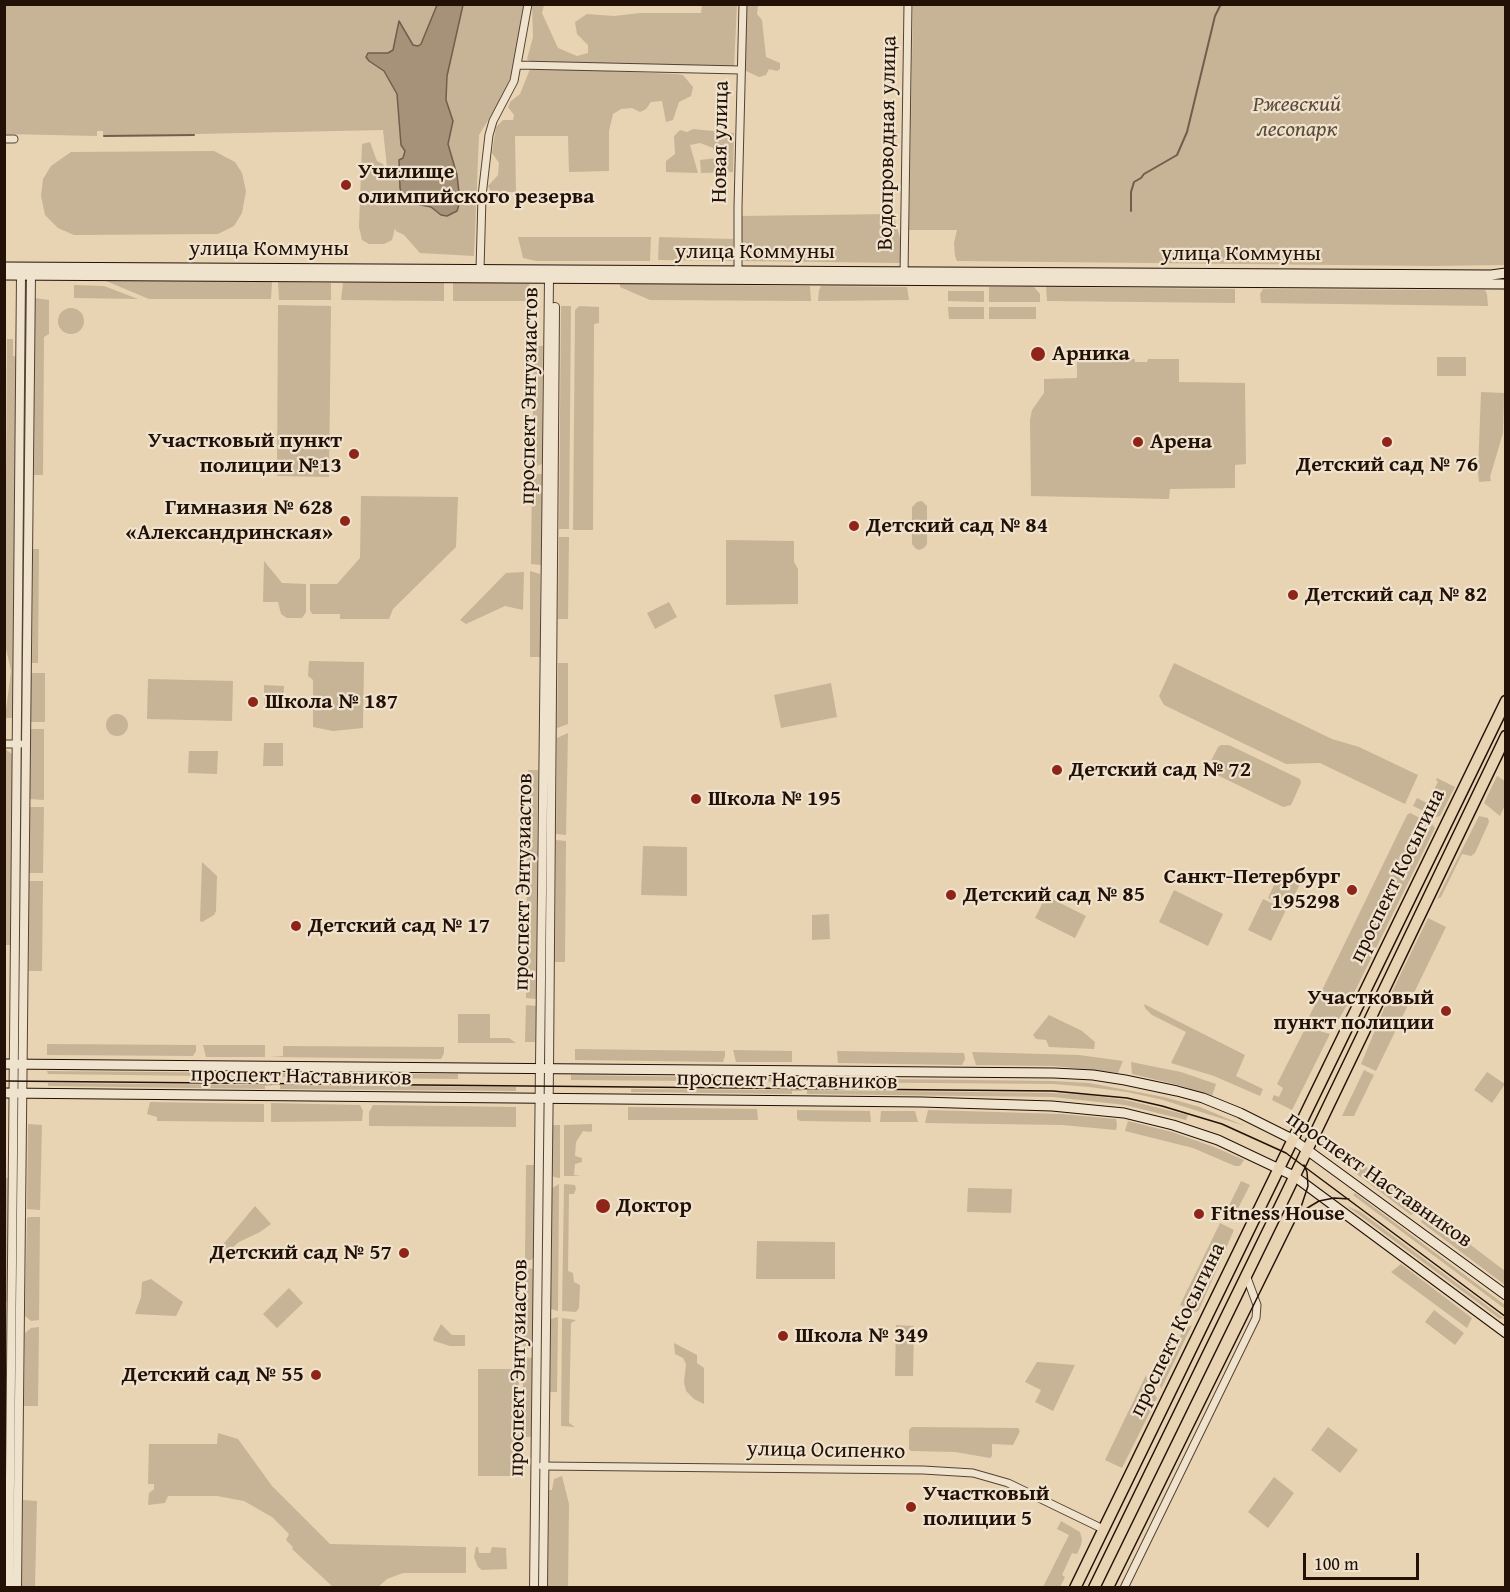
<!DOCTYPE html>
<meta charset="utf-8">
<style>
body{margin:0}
#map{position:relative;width:1510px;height:1592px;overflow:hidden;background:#e8d4b3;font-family:"Gentium Book Plus",serif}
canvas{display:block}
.frame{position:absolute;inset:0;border:6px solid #231108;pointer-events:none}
.scale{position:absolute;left:1303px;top:1553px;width:116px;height:27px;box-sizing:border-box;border:3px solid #231108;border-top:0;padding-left:8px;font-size:18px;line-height:21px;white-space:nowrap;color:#231108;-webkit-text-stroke:4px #f0e3ce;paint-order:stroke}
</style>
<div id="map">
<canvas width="1510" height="1592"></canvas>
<div class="frame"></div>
<div class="scale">100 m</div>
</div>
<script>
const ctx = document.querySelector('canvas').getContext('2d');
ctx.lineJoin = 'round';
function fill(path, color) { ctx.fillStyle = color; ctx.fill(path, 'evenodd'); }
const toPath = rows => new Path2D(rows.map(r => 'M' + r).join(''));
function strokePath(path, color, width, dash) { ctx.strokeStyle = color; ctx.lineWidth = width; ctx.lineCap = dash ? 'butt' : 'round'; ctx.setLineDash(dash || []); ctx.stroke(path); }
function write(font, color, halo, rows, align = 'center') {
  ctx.font = font + ' "Gentium Book Plus",serif'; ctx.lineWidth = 4.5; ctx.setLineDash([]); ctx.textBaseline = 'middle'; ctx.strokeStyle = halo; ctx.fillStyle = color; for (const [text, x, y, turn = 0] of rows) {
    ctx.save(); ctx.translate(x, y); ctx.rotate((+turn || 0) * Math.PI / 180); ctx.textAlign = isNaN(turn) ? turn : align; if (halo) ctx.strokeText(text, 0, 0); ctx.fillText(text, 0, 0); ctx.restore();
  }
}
fill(toPath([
 [5,5,524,5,515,67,501,99,479,135,474,256,420,253,404,235,396,231,395,228,392,240,384,244,369,244,362,240,359,227,362,144,370,142,377,161,383,164,388,176,383,130,103,136,103,131,97,131,97,136,5,134],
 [532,5,544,5,542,13,558,48,577,56,588,53,588,45,577,34,575,22,587,14,614,16,640,13,701,13,702,5,737,5,734,68,530,61,527,59,533,37],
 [747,5,761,5,758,5,757,14,762,20,766,57,780,63,780,69,777,71,769,69,766,75,759,77,744,70],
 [913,5,1505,5,1505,265,1432,266,957,261,955,256,954,243,957,230,909,230],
 [539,68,676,74,683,75,693,87,691,96,679,102,673,120,666,122,662,101,651,102,646,109,640,112,632,108,621,109,613,114,609,131,609,171,569,172,568,136,515,136,516,192,491,192,488,186,498,175,499,163,492,153,496,127,503,120,513,120,514,115,508,107,511,101,520,94,530,69],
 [693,129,734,133,733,172,701,173,700,160,716,158,713,148,700,143,690,145,698,173,666,172,666,161,675,154,674,136,680,130,687,132],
 [214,151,235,162,242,173,246,191,242,213,234,226,218,234,74,235,58,228,45,215,41,196,43,179,51,166,71,152],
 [893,214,901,241,901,263,741,261,741,216],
 [518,237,651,237,650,261,536,261,523,258],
 [659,237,733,239,733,261,658,260],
 [106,281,272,282,271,299,149,299],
 [278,282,331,283,331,300,279,300],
 [343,283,444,283,444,301,341,300],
 [453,283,529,284,529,301,453,301],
 [620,284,810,286,811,301,650,300,620,287],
 [74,285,104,286,138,299,74,298],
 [821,286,907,287,909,300,818,301,819,290],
 [989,287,1034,287,1040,294,1040,302,989,302],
 [1046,287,1235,289,1235,303,1047,301],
 [1263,289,1485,290,1487,294,1488,306,1261,303,1260,294],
 [948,291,984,291,984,302,948,301],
 [35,298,49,300,49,334,44,337,43,475,34,475],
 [278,305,331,306,329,477,277,476],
 [561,306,571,306,569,529,559,529],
 [579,306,599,307,599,323,594,324,593,530,573,530,575,310],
 [948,307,984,307,984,319,949,319],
 [989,307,1036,307,1036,319,989,319],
 '58 321a13 13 0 1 1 26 0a13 13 0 1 1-26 0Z',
 [7,339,13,339,13,356,18,357,14,718,5,718,11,671,5,644],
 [534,346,543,346,542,464,532,468],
 [1437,357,1466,357,1466,376,1437,376],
 [1077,359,1114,359,1114,362,1127,362,1128,359,1135,359,1135,362,1147,362,1148,359,1179,359,1179,382,1245,383,1246,464,1235,465,1235,488,1170,489,1169,499,1031,496,1030,420,1032,410,1044,393,1044,379,1077,378],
 [1481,392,1504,393,1503,433,1490,477,1491,481,1479,482,1478,473],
 [532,474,542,474,541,565,531,564],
 [361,496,458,497,456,547,393,609,389,619,340,619,340,614,312,614,310,610,310,584,337,584,360,558],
 [922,501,927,506,927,544,924,548,919,550,915,548,912,544,912,507,917,502],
 [559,537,569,537,568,619,558,619],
 [726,540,794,541,794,562,798,569,798,604,726,605],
 [33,549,39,549,38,663,32,663],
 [264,561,282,583,306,584,306,612,302,618,287,618,281,614,278,602,263,602],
 [530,571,540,574,540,657,530,657],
 [524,572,523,610,505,606,466,624,460,620,506,573],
 [669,602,677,617,655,629,647,613],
 [309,661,364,662,363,728,333,731,313,727,313,680,308,676],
 [558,663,568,663,568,724,557,728],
 [1174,663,1332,739,1359,747,1418,775,1405,804,1320,763,1286,764,1164,705,1159,696],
 [31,673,45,673,45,722,31,722],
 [148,679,233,681,232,721,147,719],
 [831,683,837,717,781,728,774,695],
 [264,685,284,686,283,708,264,708],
 '106 725a11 11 0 1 1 22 0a11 11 0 1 1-22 0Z',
 [31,729,44,729,44,800,30,799],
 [568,733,566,835,556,834,557,738],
 [264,743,283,743,283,766,263,766],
 [1221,745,1229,745,1300,779,1301,783,1291,805,1283,807,1211,772,1209,765,1218,747],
 [5,749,12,754,14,759,12,945,5,945],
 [189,751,218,751,217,774,188,773],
 [528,770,538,770,536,999,526,998],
 [1497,776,1505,781,1505,805,1500,816,1484,803],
 [1437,778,1455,787,1440,816,1436,817,1413,806,1417,798,1427,803,1438,782,1436,780],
 [30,807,44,807,43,873,29,873],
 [1410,813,1432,824,1435,828,1356,989,1335,1026,1308,1019,1407,815],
 [1479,816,1488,818,1489,822,1475,853,1471,856,1462,854,1441,897,1437,899],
 [556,840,566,841,565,962,555,962],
 [643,846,687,847,687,896,641,895],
 [202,862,217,876,216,911,214,915,202,922,200,921],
 [1280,872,1301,882,1288,908,1268,898],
 [29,881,43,881,42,971,29,971],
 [1174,890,1223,914,1208,946,1159,922],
 [1046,896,1086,916,1075,938,1035,918],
 [1263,899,1286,910,1271,941,1248,930],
 [829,914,830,939,812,940,812,915],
 [1428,918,1446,927,1376,1071,1361,1064,1386,1004],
 [1144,1004,1245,1055,1236,1076,1263,1089,1260,1096,1214,1076,1171,1063,1186,1032,1152,1015,1145,1008],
 [526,1005,536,1006,535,1042,525,1042],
 [458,1014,490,1014,490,1038,509,1038,516,1043,458,1043],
 [1049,1015,1082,1031,1095,1042,1094,1049,1049,1047,1046,1040,1036,1039,1033,1035],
 [1306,1027,1330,1034,1292,1110,1272,1100,1274,1095,1279,1097,1283,1088,1277,1084],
 [47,1044,196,1045,196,1051,193,1056,47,1055],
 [203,1045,265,1045,265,1057,206,1057],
 [283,1046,444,1047,444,1053,441,1059,270,1057,283,1056],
 [575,1049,725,1051,725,1056,723,1062,575,1060],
 [733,1050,792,1051,792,1062,736,1062],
 [837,1051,964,1053,965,1059,962,1065,838,1063],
 [972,1052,1079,1055,1123,1061,1118,1073,1054,1066,976,1065],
 [1131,1062,1181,1072,1216,1084,1212,1096,1178,1085,1132,1074],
 [1364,1070,1374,1075,1354,1116,1342,1116],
 [47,1071,265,1073,265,1075,275,1077,48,1074],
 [1487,1072,1505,1084,1492,1103,1474,1090],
 [280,1073,458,1074,458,1079,281,1077],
 [571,1075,792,1078,792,1081,802,1082,571,1080],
 [807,1078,1053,1081,1089,1083,1164,1097,1200,1107,1245,1126,1163,1100,1127,1092,1089,1087,1053,1084,807,1082],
 [48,1083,275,1085,265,1086,265,1089,48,1086],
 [280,1085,516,1087,516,1091,280,1089],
 [631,1089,802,1090,802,1091,792,1091,792,1094,631,1092],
 [807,1090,1053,1093,1088,1095,1126,1100,1188,1115,1186,1120,1125,1105,1053,1097,807,1094],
 [150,1102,264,1104,264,1122,157,1121,157,1117,147,1114],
 [271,1103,360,1105,363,1111,362,1121,271,1122],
 [373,1105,516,1107,516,1127,369,1126,369,1112],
 [628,1107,757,1109,758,1120,628,1120],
 [797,1110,870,1111,871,1122,800,1121,797,1119],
 [928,1110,1062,1114,1116,1119,1117,1125,1116,1130,1062,1125,925,1123],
 [881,1111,915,1111,918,1122,880,1122],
 [1128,1121,1172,1132,1214,1147,1244,1160,1240,1166,1235,1166,1193,1148,1125,1131],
 [28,1124,42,1125,40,1210,27,1209],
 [592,1124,592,1131,590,1132,583,1131,576,1142,575,1156,582,1158,582,1162,575,1164,574,1175,581,1176,564,1176,564,1125],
 [553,1125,560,1125,560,1178,554,1177,552,1175],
 [1361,1163,1420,1207,1416,1212,1411,1215,1354,1172],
 [526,1165,534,1165,533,1258,531,1260,525,1260],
 [4,1178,10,1178,8,1301,5,1301],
 [1241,1181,1250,1185,1231,1222,1223,1218],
 [559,1184,558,1311,551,1309,552,1188],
 [564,1184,575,1185,576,1189,574,1194,569,1194,568,1271,573,1273,574,1282,580,1285,579,1308,576,1312,562,1311],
 [968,1188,1012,1189,1011,1213,967,1212],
 [1355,1193,1505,1305,1505,1309,1353,1195],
 [255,1206,271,1224,260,1232,239,1242,226,1253,220,1248],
 [1347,1206,1361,1212,1505,1319,1505,1320,1502,1318,1500,1319],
 [1426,1211,1505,1271,1505,1285,1421,1222],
 [29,1217,40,1217,39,1320,31,1321,25,1316,27,1218],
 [1220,1223,1234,1230,1199,1310,1196,1312,1180,1305],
 [757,1241,835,1242,835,1279,756,1279],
 [1401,1264,1472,1318,1467,1328,1391,1272],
 [524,1267,533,1269,533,1347,529,1349,523,1349],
 [151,1279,183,1302,176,1316,135,1314,141,1297,142,1282],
 [289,1288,303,1303,277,1328,263,1314],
 [1434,1310,1464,1333,1455,1345,1425,1322],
 [558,1317,557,1392,550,1392,551,1319],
 [562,1318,576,1320,571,1323,569,1423,575,1427,561,1426],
 [441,1324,452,1335,465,1335,465,1346,450,1346,434,1341,433,1339],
 [896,1325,914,1326,913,1376,895,1376],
 [1192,1325,1161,1389,1159,1381,1183,1330],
 [39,1327,38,1406,24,1406,25,1333,31,1328],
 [674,1343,697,1355,697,1363,704,1368,704,1404,694,1399,686,1391,684,1382,686,1364,683,1358,675,1354],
 [523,1357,532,1358,531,1437,523,1437],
 [1037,1362,1075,1365,1053,1411,1035,1402,1041,1390,1025,1382],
 [478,1369,519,1369,518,1476,478,1476],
 [1146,1375,1148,1385,1157,1398,1122,1468,1105,1460],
 [912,1427,1018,1428,1020,1431,1013,1445,992,1444,992,1456,990,1458,955,1452,911,1451,909,1449,909,1430],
 [1328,1427,1358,1450,1340,1473,1311,1450],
 [218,1433,238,1439,272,1486,330,1544,466,1547,466,1573,403,1573,387,1579,378,1587,333,1587,292,1549,293,1547,286,1540,289,1534,272,1517,244,1501,217,1496,168,1496,165,1503,148,1505,149,1493,154,1489,154,1484,148,1484,149,1444,217,1444],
 [562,1476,569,1504,568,1587,548,1587,549,1490,552,1490,554,1479],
 [1274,1477,1294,1493,1268,1528,1248,1512],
 [23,1500,37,1501,35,1587,22,1587],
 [1061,1521,1080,1532,1082,1540,1081,1545,1077,1554,1072,1553,1062,1575,1065,1577,1060,1587,1043,1587,1069,1535,1057,1529],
 [476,1547,478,1547,479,1553,490,1553,492,1547,506,1548,507,1569,482,1570,478,1567,474,1557]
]), '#c7b396');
const water = toPath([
 [437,5,463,5,447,76,446,100,453,121,448,144,457,175,460,201,457,211,447,216,441,215,431,207,411,203,402,196,400,188,399,160,403,158,405,151,401,145,397,94,384,71,369,61,366,57,368,53,388,53,393,50,399,21,413,45,418,46,421,44,437,5]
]);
fill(water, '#a59279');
strokePath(water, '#715e4c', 1.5);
strokePath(toPath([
 [104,136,194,135],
 [1131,211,1131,192,1134,182,1141,178,1144,174,1177,155,1187,132,1215,16,1221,4]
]), '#715e4c', 2);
const minor = toPath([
 [518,65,741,70],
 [4,139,14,139],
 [480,270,482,196,489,135,493,121,514,81,528,4],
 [738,275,738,207,743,4],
 [904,275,908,4],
 [4,744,20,744],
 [542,1466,923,1470,973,1473,1008,1483,1103,1529],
 [1124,1588,1256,1318,1257,1305,1246,1275]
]);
const tertiary = toPath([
 [9,1588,21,275,24,270],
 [17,1588,31,275,28,270],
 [534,1588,549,279,551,274],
 [543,1588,549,1068,555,307]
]);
const secondary = toPath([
 [4,267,1491,275,1506,273],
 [4,275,1506,284],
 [4,1064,1054,1073,1093,1075,1125,1080,1177,1091,1203,1098,1240,1113,1292,1139,1506,1295],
 [4,1093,922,1102,1052,1106,1124,1113,1173,1125,1218,1140,1294,1176,1506,1333]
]);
const primary = toPath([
 [1075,1588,1506,701],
 [1094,1588,1286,1194,1506,736]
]);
strokePath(minor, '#544233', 9);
strokePath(tertiary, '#544233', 10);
strokePath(secondary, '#231108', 11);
strokePath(primary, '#231108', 13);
strokePath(minor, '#f0e3ce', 7);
strokePath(tertiary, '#f0e3ce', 8);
strokePath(secondary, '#f0e3ce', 9);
strokePath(primary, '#e8d4b3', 10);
strokePath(toPath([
 [4,1081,1053,1091,1127,1098,1162,1106,1222,1124,1286,1153,1506,1317],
 [1299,1213,1319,1201,1334,1198,1349,1199],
 [1114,1588,1299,1213,1308,1186,1307,1172,1304,1165]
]), '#231108', 1.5);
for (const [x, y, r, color] of [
 [346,185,6,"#8f2418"],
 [1038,354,8,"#8f2418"],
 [1138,442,6,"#8f2418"],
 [1387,442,6,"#8f2418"],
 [354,454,6,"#8f2418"],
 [345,521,6,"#8f2418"],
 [854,526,6,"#8f2418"],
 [1293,595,6,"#8f2418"],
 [253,702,6,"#8f2418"],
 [1057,770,6,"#8f2418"],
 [696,799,6,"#8f2418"],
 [1352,890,6,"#8f2418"],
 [951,895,6,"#8f2418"],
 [296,926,6,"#8f2418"],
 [1446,1011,6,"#8f2418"],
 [603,1206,8,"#8f2418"],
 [1199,1214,6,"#8f2418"],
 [404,1253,6,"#8f2418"],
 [783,1336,6,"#8f2418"],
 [316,1375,6,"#8f2418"],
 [911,1507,6,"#8f2418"]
]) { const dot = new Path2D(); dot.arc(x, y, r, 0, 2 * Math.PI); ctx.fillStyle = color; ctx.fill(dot); strokePath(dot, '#f0e3ce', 2); }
write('italic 22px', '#5c4a3a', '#f0e3ce', [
 ["Ржевский",1297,105],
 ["лесопарк",1297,130]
]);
write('22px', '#231108', '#f0e3ce', [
 ["Новая улица",721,142,-89],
 ["Водопроводная улица",888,143,-89],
 ["улица Коммуны",269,249],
 ["улица Коммуны",755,252],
 ["улица Коммуны",1241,254],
 ["проспект Энтузиастов",530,396,-89],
 ["проспект Косыгина",1398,876,-64],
 ["проспект Энтузиастов",524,882,-89],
 ["проспект Наставников",301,1077,1],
 ["проспект Наставников",787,1081,1],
 ["проспект Наставников",1379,1180,35],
 ["проспект Косыгина",1178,1330,-64],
 ["проспект Энтузиастов",519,1368,-89],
 ["улица Осипенко",826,1451,1]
]);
write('bold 22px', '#231108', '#f0e3ce', [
 ["Училище",358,172],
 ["олимпийского резерва",358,197],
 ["Арника",1052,354],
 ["Участковый пункт",342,441,"right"],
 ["полиции №13",342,466,"right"],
 ["Арена",1150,442],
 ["Детский сад № 76",1387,465,"center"],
 ["Гимназия № 628",333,508,"right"],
 ["«Александринская»",333,533,"right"],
 ["Детский сад № 84",866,526],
 ["Детский сад № 82",1305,595],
 ["Школа № 187",265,702],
 ["Детский сад № 72",1069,770],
 ["Школа № 195",708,799],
 ["Санкт-Петербург",1340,877,"right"],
 ["195298",1340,902,"right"],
 ["Детский сад № 85",963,895],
 ["Детский сад № 17",308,926],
 ["Участковый",1434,998,"right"],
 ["пункт полиции",1434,1023,"right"],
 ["Доктор",616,1206],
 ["Fitness House",1211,1214],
 ["Детский сад № 57",392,1253,"right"],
 ["Школа № 349",795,1336],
 ["Детский сад № 55",304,1375,"right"],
 ["Участковый",923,1494],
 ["полиции 5",923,1519]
], 'left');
</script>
